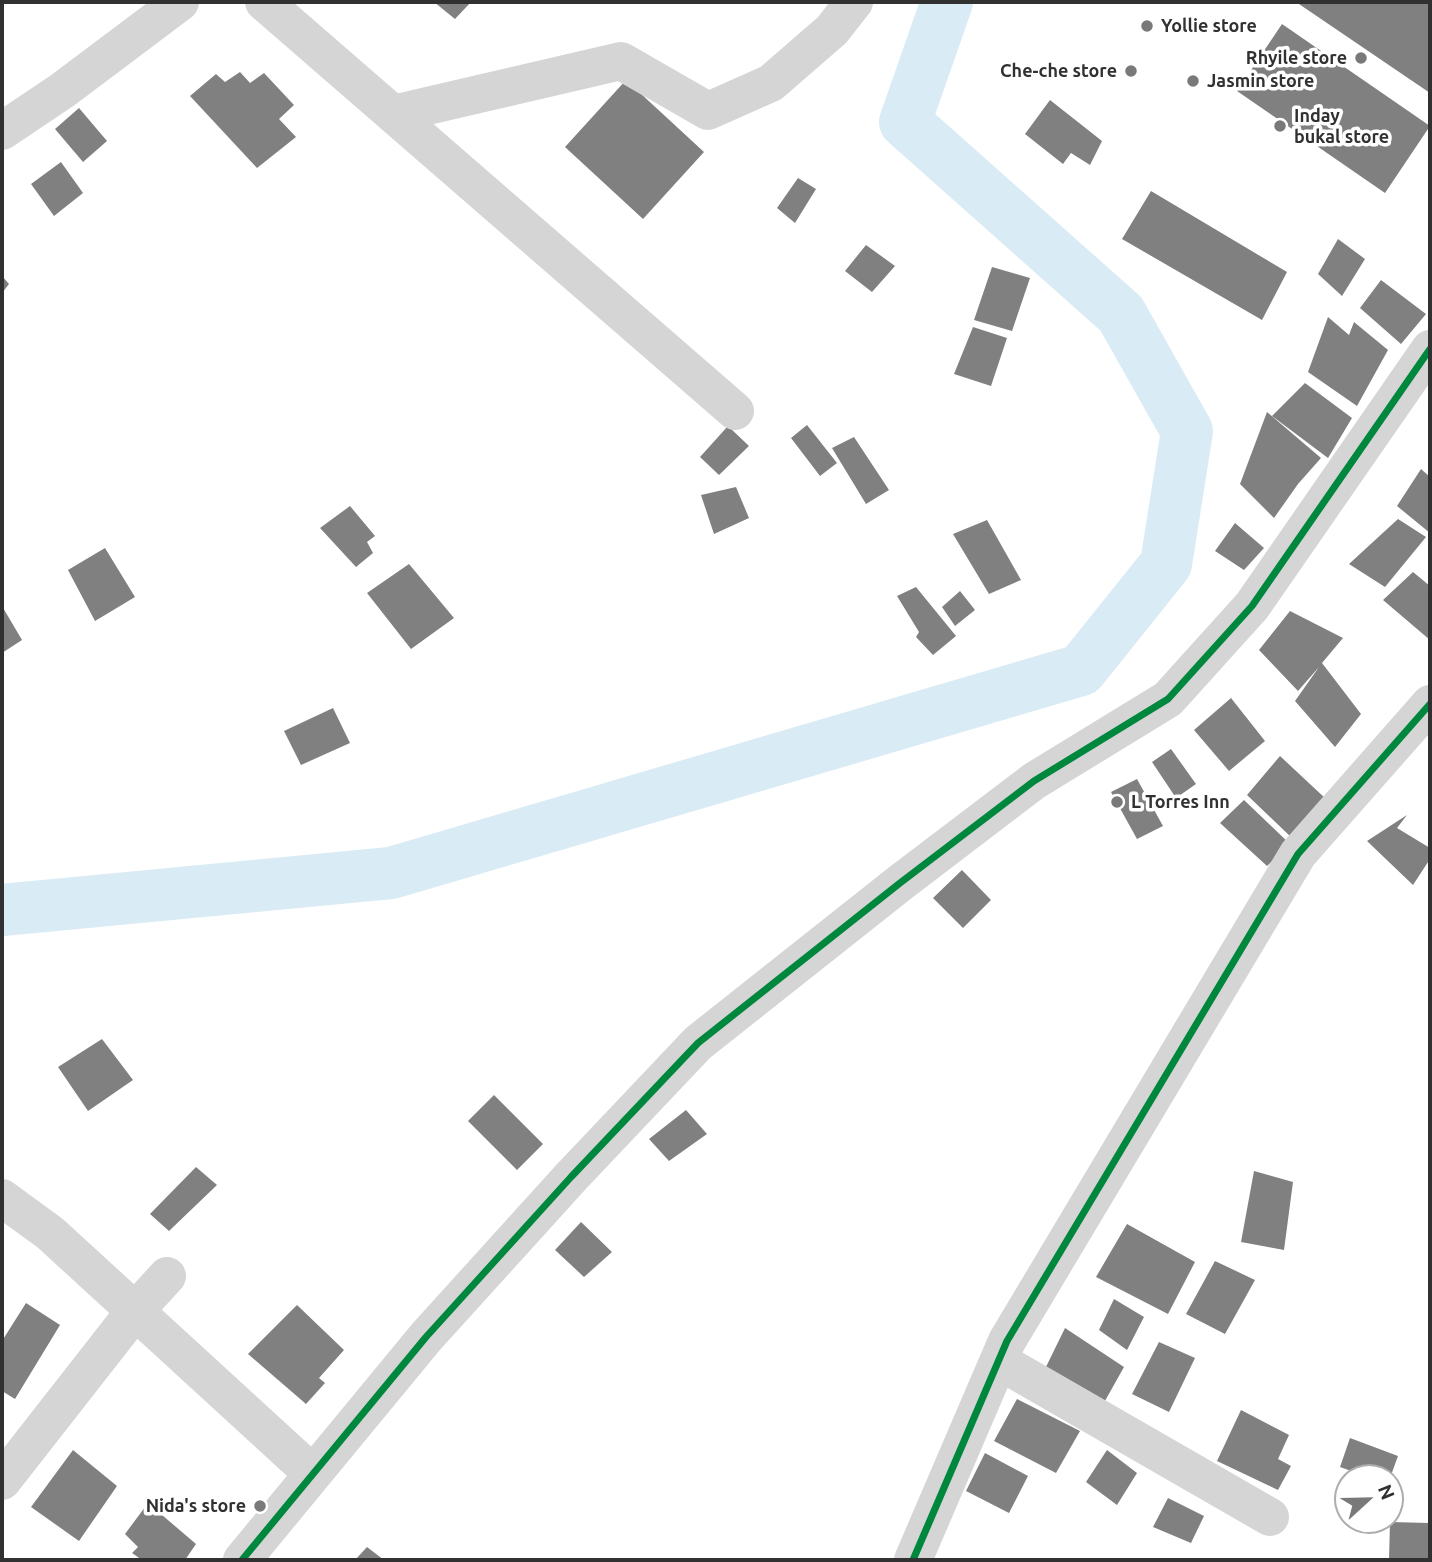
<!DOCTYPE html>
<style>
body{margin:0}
#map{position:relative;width:1432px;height:1562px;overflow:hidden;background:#fff;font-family:Ubuntu,sans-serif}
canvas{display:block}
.frame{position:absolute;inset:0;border:4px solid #313131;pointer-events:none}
.north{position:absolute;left:1334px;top:1464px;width:70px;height:70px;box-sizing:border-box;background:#fff;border:2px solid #adadad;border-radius:50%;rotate:68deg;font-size:19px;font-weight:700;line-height:28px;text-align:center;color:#313131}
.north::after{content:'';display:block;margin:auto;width:24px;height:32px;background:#797979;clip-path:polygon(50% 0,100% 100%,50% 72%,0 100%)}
</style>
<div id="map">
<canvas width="1432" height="1562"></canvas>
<div class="frame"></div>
<div class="north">N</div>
</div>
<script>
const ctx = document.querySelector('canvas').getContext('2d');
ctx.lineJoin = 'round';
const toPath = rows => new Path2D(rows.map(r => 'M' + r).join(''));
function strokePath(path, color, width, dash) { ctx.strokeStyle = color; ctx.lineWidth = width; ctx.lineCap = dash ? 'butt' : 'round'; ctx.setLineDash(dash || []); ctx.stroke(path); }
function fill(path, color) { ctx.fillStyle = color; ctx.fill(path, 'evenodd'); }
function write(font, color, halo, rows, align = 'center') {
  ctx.font = font + ' Ubuntu,sans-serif'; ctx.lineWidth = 7; ctx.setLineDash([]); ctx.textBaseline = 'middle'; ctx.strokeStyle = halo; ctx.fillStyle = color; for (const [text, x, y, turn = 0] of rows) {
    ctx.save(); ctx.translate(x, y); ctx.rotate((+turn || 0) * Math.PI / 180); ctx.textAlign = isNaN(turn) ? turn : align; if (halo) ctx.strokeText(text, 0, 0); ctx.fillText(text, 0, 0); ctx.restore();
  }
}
strokePath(toPath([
 [2,910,391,873,1081,670,1166,564,1187,431,1121,314,905,122,947,2]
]), '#d9ebf4', 52);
fill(toPath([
 [434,2,471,2,455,19],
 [1296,2,1430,2,1430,93],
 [1282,24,1430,126,1385,193,1237,91],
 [240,72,250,83,264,73,294,105,279,119,296,137,257,168,190,96,216,74,225,82],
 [626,80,704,152,643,219,565,147],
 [1050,100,1102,141,1090,165,1071,153,1063,164,1025,134],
 [79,108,107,141,83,162,55,129],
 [61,162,83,193,54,216,31,184],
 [798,178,816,189,795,223,777,208],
 [1151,191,1287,272,1262,320,1122,239],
 [1338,239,1365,259,1342,296,1318,274],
 [866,245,895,266,872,292,845,271],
 [992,267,1030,278,1012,331,974,320],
 [2,276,9,284,2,293],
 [1381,280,1426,314,1401,344,1360,308],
 [1328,317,1349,335,1354,322,1388,350,1357,406,1308,372],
 [973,327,1007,338,991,386,954,374],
 [1305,383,1352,418,1328,458,1272,416],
 [1267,412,1321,458,1298,484,1274,518,1240,484],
 [807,425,837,463,820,476,791,438],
 [728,426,749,446,719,475,700,457],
 [854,437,889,490,866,504,832,448],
 [1421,469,1430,477,1430,533,1397,506],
 [736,487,749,518,714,534,701,495],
 [350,506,375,536,367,542,373,553,356,567,320,528],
 [1398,519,1426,537,1385,587,1349,564],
 [987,520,1021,580,989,594,953,534],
 [1235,523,1264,548,1244,570,1215,551],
 [105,548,135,597,95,621,68,570],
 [409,564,454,618,411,649,367,593],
 [1413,572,1430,586,1430,640,1383,600],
 [916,587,956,636,933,655,916,637,919,632,897,596],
 [960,591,975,610,955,626,942,607],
 [2,606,22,640,2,653],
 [1290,611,1343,638,1322,663,1361,714,1335,747,1295,701,1319,667,1298,691,1259,650],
 [1231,698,1265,741,1229,771,1194,730],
 [333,708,350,743,301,765,284,731],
 [1171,749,1196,784,1176,798,1152,762],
 [1280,756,1326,799,1291,837,1247,795],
 [1137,779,1163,826,1137,839,1111,792],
 [1244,800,1290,844,1267,866,1220,823],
 [1407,815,1397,828,1430,848,1430,859,1413,885,1367,841],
 [962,870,991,900,963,928,933,898],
 [102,1039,133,1080,88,1111,58,1067],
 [494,1095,543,1144,517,1170,468,1121],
 [686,1110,707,1134,669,1161,649,1139],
 [196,1167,217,1185,169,1231,150,1214],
 [1254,1171,1293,1182,1284,1250,1241,1242],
 [581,1222,612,1252,584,1277,555,1250],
 [1127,1224,1195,1262,1168,1314,1096,1277],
 [1215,1261,1255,1280,1225,1334,1186,1314],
 [1114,1299,1144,1317,1127,1350,1099,1330],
 [26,1303,60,1325,15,1399,2,1391,2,1341],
 [297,1305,344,1350,319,1378,325,1383,306,1404,248,1354],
 [1065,1328,1124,1367,1101,1408,1043,1373],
 [1159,1342,1195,1358,1169,1412,1132,1394],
 [1017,1399,1080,1431,1056,1473,994,1441],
 [1241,1410,1289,1435,1278,1459,1291,1466,1278,1490,1217,1461],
 [1350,1438,1398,1456,1390,1478,1371,1478,1340,1467],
 [73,1450,117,1486,79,1541,31,1507],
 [1107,1450,1137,1473,1117,1505,1086,1482],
 [985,1453,1028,1476,1009,1513,966,1491],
 [1168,1498,1204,1516,1191,1543,1153,1527],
 [148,1503,196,1544,185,1560,142,1560,132,1553,138,1547,125,1534],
 [1390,1522,1430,1523,1429,1560,1389,1560],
 [367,1547,384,1560,355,1560]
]), '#808080');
strokePath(toPath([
 [264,2,735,411],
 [393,114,621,61,708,111,771,83,832,30,854,2],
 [2,131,63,90,180,2],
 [2,1198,50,1233,313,1474],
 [999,1361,1270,1517],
 [2,1481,135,1311,167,1276],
 [242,1560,426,1337,571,1177,698,1043,900,883,1034,781,1168,699,1252,606,1430,349],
 [913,1560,1007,1341,1298,854,1430,704]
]), '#d5d5d5', 38);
strokePath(toPath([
 [242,1560,426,1337,571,1177,698,1043,900,883,1034,781,1168,699,1252,606,1430,349],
 [913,1560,1007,1341,1298,854,1430,704]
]), '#00873e', 7);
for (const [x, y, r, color] of [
 [1147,26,7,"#797979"],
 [1361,58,7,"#797979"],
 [1131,71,7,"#797979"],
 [1193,81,7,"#797979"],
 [1280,126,7,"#797979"],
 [1117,802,7,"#797979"],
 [260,1506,7,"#797979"]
]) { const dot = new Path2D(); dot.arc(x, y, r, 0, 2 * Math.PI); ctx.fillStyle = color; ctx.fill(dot); strokePath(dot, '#fff', 2.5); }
write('bold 18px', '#313131', '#fff', [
 ["Yollie store",1161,26],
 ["Rhyile store",1347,58,"right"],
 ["Che-che store",1117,71,"right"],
 ["Jasmin store",1207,81],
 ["Inday",1294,116],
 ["bukal store",1294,137],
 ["L Torres Inn",1131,802],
 ["Nida's store",246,1506,"right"]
], 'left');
</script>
